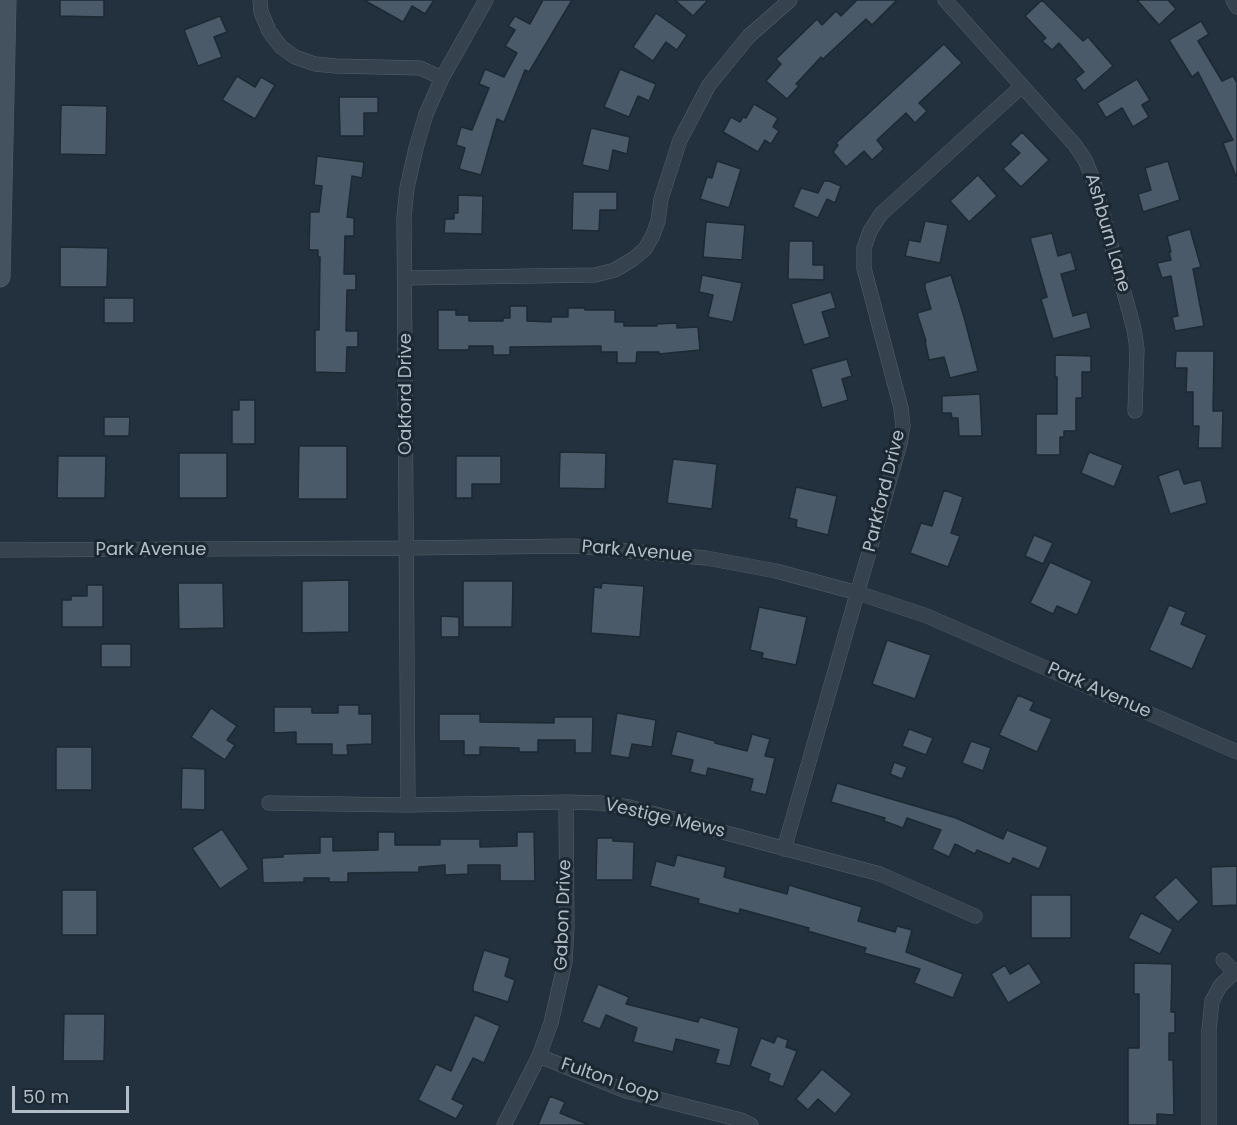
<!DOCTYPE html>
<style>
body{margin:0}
#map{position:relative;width:1237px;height:1125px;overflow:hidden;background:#22313d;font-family:Poppins,sans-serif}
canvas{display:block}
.scale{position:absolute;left:12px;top:1086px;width:117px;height:27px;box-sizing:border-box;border:3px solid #b2bdc8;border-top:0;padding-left:8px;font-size:18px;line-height:21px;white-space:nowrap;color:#b2bdc8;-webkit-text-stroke:4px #1b2731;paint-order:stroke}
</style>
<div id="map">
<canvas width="1237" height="1125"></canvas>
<div class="scale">50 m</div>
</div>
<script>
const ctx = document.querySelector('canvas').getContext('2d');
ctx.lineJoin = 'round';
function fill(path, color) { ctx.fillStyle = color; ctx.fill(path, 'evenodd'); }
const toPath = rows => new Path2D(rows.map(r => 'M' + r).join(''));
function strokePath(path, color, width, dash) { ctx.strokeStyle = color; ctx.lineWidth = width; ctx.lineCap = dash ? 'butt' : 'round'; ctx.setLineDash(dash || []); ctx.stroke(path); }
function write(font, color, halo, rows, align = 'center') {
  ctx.font = font + ' Poppins,sans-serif'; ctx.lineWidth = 6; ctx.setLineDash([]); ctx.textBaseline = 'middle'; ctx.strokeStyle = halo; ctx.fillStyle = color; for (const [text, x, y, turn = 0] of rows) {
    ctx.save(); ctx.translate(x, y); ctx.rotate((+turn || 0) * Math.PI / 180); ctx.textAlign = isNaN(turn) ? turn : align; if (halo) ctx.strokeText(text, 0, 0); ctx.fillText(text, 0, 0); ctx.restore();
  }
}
const building = toPath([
 [60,0,104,0,104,17,60,16,60,0],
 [364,0,434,0,425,14,412,6,403,22,364,0],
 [543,0,572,0,529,72,525,70,504,122,497,119,481,175,459,169,465,148,456,145,461,127,472,130,489,88,479,84,485,69,504,77,517,53,505,46,515,30,508,26,515,16,530,24,543,0],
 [675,0,708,0,693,16,675,0],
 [857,0,897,0,872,25,866,19,823,59,821,57,796,84,799,86,787,99,766,81,781,64,776,59,817,19,822,25,836,11,841,16,857,0],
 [1042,0,1083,41,1088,37,1113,66,1084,91,1075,79,1084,72,1059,43,1052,50,1042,41,1046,38,1025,16,1042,0],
 [1137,0,1168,0,1176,9,1159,25,1137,0],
 [656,13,687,35,677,50,666,42,653,61,633,47,656,13],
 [220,16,227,32,214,37,222,57,198,66,184,30,220,16],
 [1201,21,1209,34,1198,41,1222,81,1233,76,1237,83,1237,176,1236,176,1223,143,1233,140,1198,72,1192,77,1169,40,1201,21],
 [944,44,962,63,919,103,927,111,915,123,906,113,877,140,884,149,872,160,864,151,846,167,833,152,838,145,836,143,944,44],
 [620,69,656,84,649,101,638,96,629,117,604,107,620,69],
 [237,76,255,87,261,77,275,85,255,119,222,100,237,76],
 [1137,79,1150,100,1142,105,1149,117,1133,127,1122,108,1106,118,1097,103,1137,79],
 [339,97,378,97,378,113,364,113,364,136,340,136,339,97],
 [754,104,778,118,773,127,779,131,771,144,765,140,758,152,723,132,731,117,740,122,743,117,746,118,754,104],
 [61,105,107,106,106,155,60,154,61,105],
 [591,128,630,137,627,154,613,150,609,171,582,165,591,128],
 [1022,132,1049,160,1021,187,1003,169,1020,153,1010,144,1022,132],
 [317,156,364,162,362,178,352,176,347,217,354,218,354,236,345,236,344,274,356,274,356,290,347,290,346,331,358,331,358,347,347,347,346,373,315,372,315,330,319,330,320,257,318,257,318,250,309,250,310,212,319,212,322,186,314,185,317,156],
 [717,161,741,169,729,208,700,199,707,177,712,178,717,161],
 [1168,161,1180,200,1143,212,1138,194,1151,190,1145,168,1168,161],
 [978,175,997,196,969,222,950,201,978,175],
 [824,181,829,181,841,186,835,203,827,199,818,218,793,207,801,188,818,193,824,181],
 [573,192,617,192,617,210,600,210,599,231,572,230,573,192],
 [458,195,483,196,482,234,444,233,445,219,454,219,454,213,458,213,458,195],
 [925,221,948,225,940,263,905,256,909,240,920,242,925,221],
 [706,222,745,225,742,260,703,257,706,222],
 [1190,229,1201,267,1193,269,1204,326,1175,331,1172,317,1178,316,1171,276,1162,278,1157,263,1171,260,1169,252,1171,252,1167,236,1190,229],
 [1052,233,1058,256,1071,252,1076,270,1061,274,1073,316,1087,312,1091,328,1053,339,1041,299,1047,297,1030,238,1052,233],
 [789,241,813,241,813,265,824,265,824,280,788,279,789,241],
 [60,247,108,248,107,287,60,287,60,247],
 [702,275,742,283,733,322,708,317,713,295,699,292,702,275],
 [951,275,964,317,978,371,950,378,944,357,929,360,925,341,926,341,917,313,931,309,925,288,925,283,951,275],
 [831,292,836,308,822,312,830,337,804,345,791,304,831,292],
 [104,298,134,298,134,323,104,323,104,298],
 [510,306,527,306,527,321,551,322,551,317,568,317,568,308,585,308,585,310,615,310,615,322,624,322,624,326,657,326,657,324,677,323,677,328,698,327,700,350,659,354,659,352,637,352,636,363,617,363,617,352,601,352,601,346,510,347,510,355,493,355,493,346,469,346,469,350,438,350,438,310,456,310,456,315,469,315,469,321,503,321,503,318,510,318,510,306],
 [1176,351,1214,351,1213,411,1223,411,1222,448,1198,448,1199,426,1193,426,1193,392,1186,392,1187,368,1175,368,1176,351],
 [1055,355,1091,356,1091,372,1082,372,1082,398,1076,398,1076,431,1064,431,1064,437,1060,437,1060,455,1036,455,1036,414,1057,414,1057,377,1055,377,1055,355],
 [847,359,852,376,842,379,848,400,822,408,811,369,847,359],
 [980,394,982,436,959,436,958,418,952,418,951,413,942,413,942,396,980,394],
 [239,400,255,400,255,444,232,444,232,410,239,410,239,400],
 [104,417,130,417,129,436,104,436,104,417],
 [299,446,347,446,347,499,298,499,299,446],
 [560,452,606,453,605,489,559,488,560,452],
 [1089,452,1123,465,1114,487,1081,473,1089,452],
 [179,453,227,453,227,498,179,498,179,453],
 [58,456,106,456,105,498,57,498,58,456],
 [456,456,501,456,501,484,472,484,472,498,456,498,456,456],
 [673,459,717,464,712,509,667,503,673,459],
 [1179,469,1184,484,1201,480,1207,503,1170,514,1158,476,1179,469],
 [796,487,837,496,828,535,796,527,797,520,789,518,796,487],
 [944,490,963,497,951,533,960,536,948,567,910,553,921,523,932,526,944,490],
 [1034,535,1053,543,1043,564,1025,556,1034,535],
 [1050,562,1092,581,1077,615,1057,606,1053,614,1030,603,1050,562],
 [349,580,349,632,302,633,302,581,349,580],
 [463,581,513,581,512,627,463,627,463,581],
 [178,583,223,583,224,628,179,629,178,583],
 [602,583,644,586,640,637,591,633,594,587,601,588,602,583],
 [87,585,103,585,103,627,62,627,62,600,71,600,71,596,87,596,87,585],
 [1169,605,1186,612,1181,624,1207,635,1192,669,1149,650,1169,605],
 [759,607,807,617,796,665,762,658,763,653,750,650,759,607],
 [441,616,459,617,459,637,441,637,441,616],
 [887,640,931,655,915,699,872,684,887,640],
 [101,644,131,644,131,667,101,667,101,644],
 [1018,695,1034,702,1030,710,1052,719,1037,752,999,735,1018,695],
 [338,705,359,705,359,714,372,714,372,744,347,745,348,755,332,755,332,744,296,744,296,732,274,733,274,707,312,707,312,713,338,713,338,705],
 [211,708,237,726,227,740,235,745,225,760,191,737,211,708],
 [617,713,656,720,652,747,632,744,629,758,610,755,617,713],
 [439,714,480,714,480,722,554,723,554,717,593,717,592,753,575,753,575,740,538,740,538,752,519,752,519,748,480,747,480,755,464,755,464,741,439,741,439,714],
 [909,729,933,738,926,755,902,746,909,729],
 [677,731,715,741,715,743,747,751,752,734,770,739,765,756,775,758,766,795,750,791,753,779,708,768,706,776,690,772,693,760,671,755,677,731],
 [971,741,991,748,983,771,962,763,971,741],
 [56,747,92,747,92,790,56,790,56,747],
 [894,762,907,767,902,779,890,774,894,762],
 [182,768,205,769,205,810,181,809,182,768],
 [837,783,956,818,1003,839,1007,830,1048,847,1039,869,1013,858,1010,864,977,850,975,854,955,844,949,857,932,849,941,830,907,818,903,828,884,821,885,818,831,802,837,783],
 [222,829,249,869,220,889,192,848,222,829],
 [378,832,395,832,395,845,440,845,440,839,480,839,480,847,517,846,517,832,534,832,535,881,500,881,500,865,468,865,468,874,445,875,445,865,419,867,419,872,348,873,348,882,329,882,329,878,304,878,304,882,263,883,262,858,283,857,283,854,320,853,320,837,333,837,333,851,378,850,378,832],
 [597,838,613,838,613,841,634,842,633,880,596,880,597,838],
 [677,855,726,867,724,877,787,894,789,885,862,907,858,921,895,932,897,926,912,930,906,952,963,974,953,998,914,983,920,969,864,953,866,948,808,931,809,928,740,909,739,914,698,903,699,899,650,886,656,861,674,866,677,855],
 [1237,866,1237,905,1212,906,1211,867,1237,866],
 [1176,877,1199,902,1178,922,1154,897,1176,877],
 [62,890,97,890,97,935,62,935,62,890],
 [1031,895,1071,895,1071,938,1031,938,1031,895],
 [1141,913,1173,929,1160,954,1128,938,1141,913],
 [484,950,510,958,505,976,515,980,508,1002,473,991,473,986,484,950],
 [1029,963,1042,983,1008,1003,991,974,1005,965,1010,974,1029,963],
 [1134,963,1172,964,1171,1012,1175,1012,1175,1033,1169,1033,1169,1060,1173,1060,1174,1115,1157,1114,1157,1125,1128,1125,1128,1048,1139,1048,1139,994,1134,994,1134,963],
 [598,984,629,997,626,1004,698,1022,700,1017,739,1028,730,1066,715,1063,719,1050,676,1039,673,1052,633,1042,637,1028,606,1015,600,1029,582,1022,598,984],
 [64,1014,105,1014,104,1061,63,1061,64,1014],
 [475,1015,500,1026,484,1063,473,1058,452,1099,464,1105,456,1119,418,1100,436,1064,451,1071,475,1015],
 [777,1036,788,1040,786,1047,797,1051,783,1087,768,1081,770,1074,750,1066,761,1038,774,1043,777,1036],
 [822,1069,852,1094,835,1114,818,1099,808,1110,796,1099,822,1069],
 [550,1096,565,1102,560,1113,589,1125,538,1125,550,1096]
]);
fill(building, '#4b5a68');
strokePath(building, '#1d2933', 1.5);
const street = toPath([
 [260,0,261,12,269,31,281,47,295,57,315,64,336,66,420,68,442,78],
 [945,0,1075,145,1085,160,1093,179,1134,329,1137,349,1135,411],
 [1233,0,1237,7],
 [405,278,595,275,615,270,633,259,645,249,653,235,658,221,661,199,680,140,709,85,749,36,790,0],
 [0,550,407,548,573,546,706,558,776,571,858,593,927,616,1237,752],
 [269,803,408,805,566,802,600,803,629,807,880,874,975,916],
 [408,805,404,217,407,188,416,148,426,114,442,78,486,0],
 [784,849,900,444,903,426,901,408,864,268,864,248,870,231,881,214,1022,86],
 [1223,960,1234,972],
 [539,1056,626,1091,741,1120,751,1125],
 [504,1125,539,1056,551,1023,565,962,567,927,566,802],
 [1209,1125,1209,1030,1212,1001,1220,986,1237,970]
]);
const secondary = toPath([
 [0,277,6,0]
]);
strokePath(street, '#54606a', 15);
strokePath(secondary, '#54606a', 21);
strokePath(street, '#36424d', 14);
strokePath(secondary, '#445260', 20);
write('18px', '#b2bdc8', '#1b2731', [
 ["Ashburn Lane",1107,233,74],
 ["Oakford Drive",406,394,-90],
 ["Parkford Drive",885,491,-76],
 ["Park Avenue",151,550],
 ["Park Avenue",637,552,5],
 ["Park Avenue",1099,691,24],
 ["Vestige Mews",665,819,13],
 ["Gabon Drive",564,915,-88],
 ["Fulton Loop",610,1081,19]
]);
</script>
